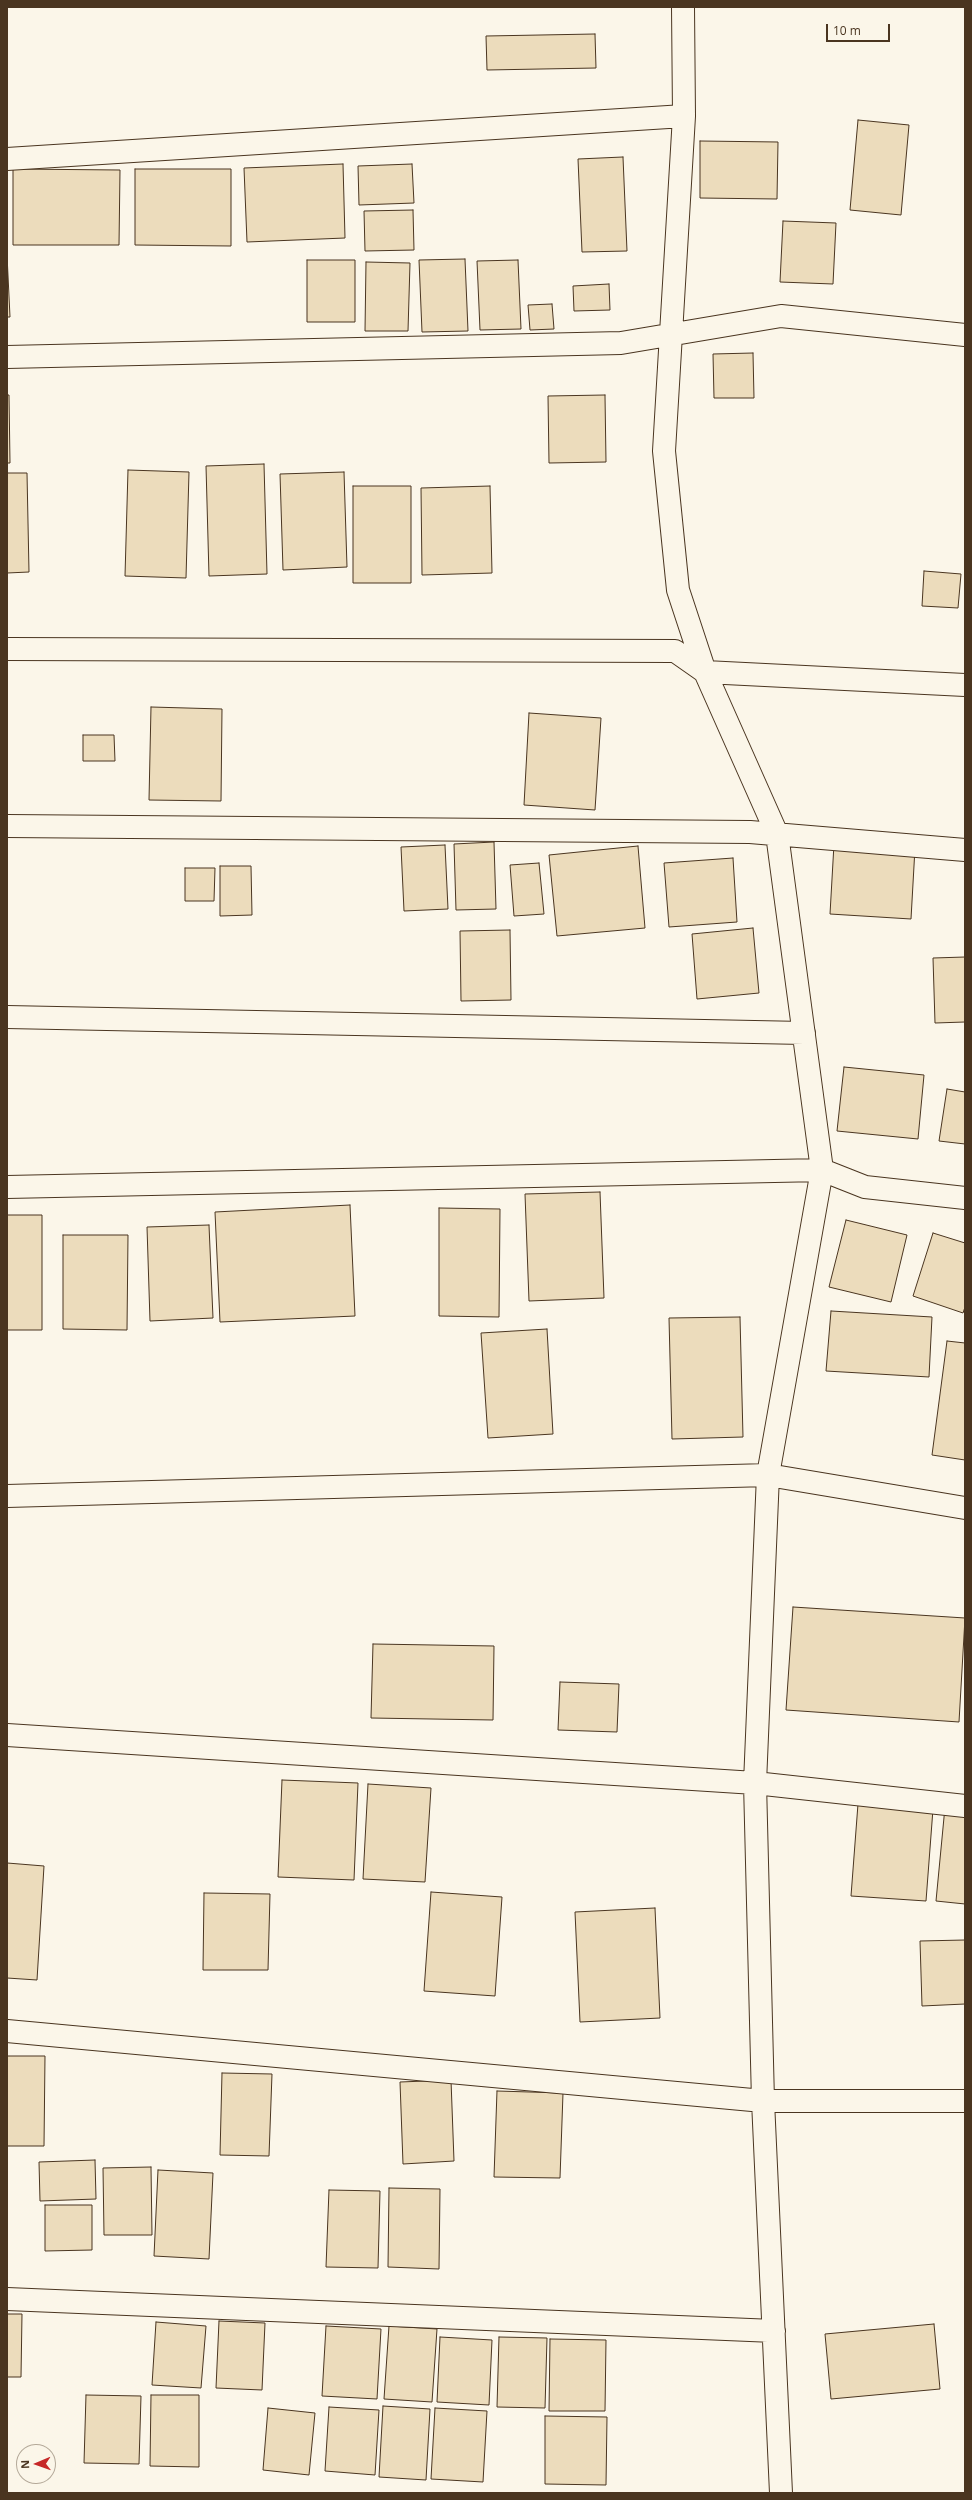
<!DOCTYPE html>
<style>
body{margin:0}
#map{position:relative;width:972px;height:2500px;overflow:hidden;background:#fbf6e9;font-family:"Open Sans",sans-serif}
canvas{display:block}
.frame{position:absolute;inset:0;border:8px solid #4a3520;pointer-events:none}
.north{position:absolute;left:16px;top:2444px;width:40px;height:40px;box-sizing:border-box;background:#fbf6e9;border:1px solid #b4a999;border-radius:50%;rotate:268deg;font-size:11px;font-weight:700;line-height:16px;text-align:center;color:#4a3520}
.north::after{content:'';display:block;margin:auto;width:14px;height:18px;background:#c62828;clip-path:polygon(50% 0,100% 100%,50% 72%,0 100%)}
.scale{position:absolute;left:826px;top:24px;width:64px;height:18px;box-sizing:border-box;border:2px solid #4a3520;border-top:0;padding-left:5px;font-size:12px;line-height:14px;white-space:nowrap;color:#4a3520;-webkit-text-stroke:3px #fbf6e9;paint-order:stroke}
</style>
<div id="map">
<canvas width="972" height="2500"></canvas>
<div class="frame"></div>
<div class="north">N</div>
<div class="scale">10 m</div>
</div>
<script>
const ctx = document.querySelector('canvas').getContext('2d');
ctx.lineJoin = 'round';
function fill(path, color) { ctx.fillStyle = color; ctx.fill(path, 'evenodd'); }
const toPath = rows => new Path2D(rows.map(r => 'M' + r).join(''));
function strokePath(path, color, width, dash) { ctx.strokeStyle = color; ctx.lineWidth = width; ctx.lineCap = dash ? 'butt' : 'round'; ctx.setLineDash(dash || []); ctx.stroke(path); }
const building = toPath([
 [595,34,596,68,487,70,486,36,595,34],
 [858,120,909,125,901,215,850,210,858,120],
 [700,141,778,142,777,199,700,198,700,141],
 [623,157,627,251,582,252,578,159,623,157],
 [343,164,345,238,247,242,244,168,343,164],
 [412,164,414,203,359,205,358,166,412,164],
 [13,169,120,170,119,245,13,245,13,169],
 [135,169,231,169,231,246,135,245,135,169],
 [413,210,414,250,365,251,364,211,413,210],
 [783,221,836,223,833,284,780,282,783,221],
 [7,255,10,317,7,317,7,255],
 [465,259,468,331,422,332,419,260,465,259],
 [307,260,355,260,355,322,307,322,307,260],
 [518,260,521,329,480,330,477,261,518,260],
 [366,262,410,263,408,331,365,331,366,262],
 [609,284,610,310,574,311,573,286,609,284],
 [552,304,554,329,530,330,528,305,552,304],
 [753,353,754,398,714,398,713,354,753,353],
 [7,395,9,395,10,463,7,463,7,395],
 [605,395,606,462,549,463,548,396,605,395],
 [264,464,267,574,209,576,206,466,264,464],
 [128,470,189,472,186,578,125,576,128,470],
 [344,472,347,567,283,570,280,474,344,472],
 [7,473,27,473,29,572,7,573,7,473],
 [353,486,411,486,411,583,353,583,353,486],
 [490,486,492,573,422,575,421,488,490,486],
 [924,571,961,574,958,608,922,606,924,571],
 [151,707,222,709,221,801,149,800,151,707],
 [529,713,601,718,595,810,524,805,529,713],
 [83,735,114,735,115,761,83,761,83,735],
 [494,842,496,909,456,910,454,844,494,842],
 [834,844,915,848,911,919,830,914,834,844],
 [445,845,448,909,404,911,401,847,445,845],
 [638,846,645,928,557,936,549,855,638,846],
 [733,858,737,922,669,927,664,863,733,858],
 [539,863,544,914,514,916,510,865,539,863],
 [220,866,251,866,252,915,220,916,220,866],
 [185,868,215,868,214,901,185,901,185,868],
 [753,928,759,993,697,999,692,934,753,928],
 [510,930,511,1000,461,1001,460,931,510,930],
 [965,957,965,1022,935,1023,933,958,965,957],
 [844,1067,924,1075,918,1139,837,1131,844,1067],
 [947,1089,965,1092,965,1144,939,1141,947,1089],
 [600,1192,604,1298,529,1301,525,1194,600,1192],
 [350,1205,355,1316,220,1322,215,1212,350,1205],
 [439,1208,500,1209,499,1317,439,1316,439,1208],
 [7,1215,42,1215,42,1330,7,1330,7,1215],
 [846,1220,907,1235,891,1302,829,1287,846,1220],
 [209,1225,213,1318,150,1321,147,1227,209,1225],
 [933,1233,965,1243,965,1307,963,1313,913,1296,933,1233],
 [63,1235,128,1235,127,1330,63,1329,63,1235],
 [831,1311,932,1317,929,1377,826,1371,831,1311],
 [740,1317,743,1437,672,1439,669,1318,740,1317],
 [547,1329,553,1434,488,1438,481,1333,547,1329],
 [947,1341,965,1343,965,1460,932,1455,947,1341],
 [793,1607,965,1618,959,1722,786,1710,793,1607],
 [373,1644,494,1646,493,1720,371,1718,373,1644],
 [560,1682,619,1684,617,1732,558,1730,560,1682],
 [282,1780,358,1783,354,1880,278,1877,282,1780],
 [368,1784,431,1788,425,1882,363,1879,368,1784],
 [858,1804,933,1809,926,1901,851,1896,858,1804],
 [945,1807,965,1809,965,1904,936,1901,945,1807],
 [7,1863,44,1866,37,1980,7,1978,7,1863],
 [431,1892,502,1897,495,1996,424,1991,431,1892],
 [204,1893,270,1894,268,1970,203,1970,204,1893],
 [655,1908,660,2018,580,2022,575,1912,655,1908],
 [965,1940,965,2004,922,2006,920,1941,965,1940],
 [7,2056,45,2056,44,2146,7,2146,7,2056],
 [222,2073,272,2074,269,2156,220,2155,222,2073],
 [451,2080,454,2161,403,2164,400,2082,451,2080],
 [497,2091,563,2093,560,2178,494,2177,497,2091],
 [95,2160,96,2199,40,2201,39,2162,95,2160],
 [151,2167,152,2235,104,2235,103,2168,151,2167],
 [158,2170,213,2173,209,2259,154,2256,158,2170],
 [389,2188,440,2189,439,2269,388,2267,389,2188],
 [329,2190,380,2191,378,2268,326,2267,329,2190],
 [45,2205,92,2205,92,2250,45,2251,45,2205],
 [7,2314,22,2314,21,2377,7,2377,7,2314],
 [219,2321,265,2323,262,2390,216,2388,219,2321],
 [156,2322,206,2326,201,2388,152,2385,156,2322],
 [934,2324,940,2389,831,2399,825,2334,934,2324],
 [326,2326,381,2329,377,2399,322,2396,326,2326],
 [389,2326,437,2329,432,2402,384,2399,389,2326],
 [440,2337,492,2340,489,2405,437,2402,440,2337],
 [499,2337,547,2338,545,2408,497,2407,499,2337],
 [550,2339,606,2340,605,2411,549,2411,550,2339],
 [86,2395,141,2396,139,2464,84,2463,86,2395],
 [151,2395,199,2395,199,2467,150,2466,151,2395],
 [383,2406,430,2409,426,2480,379,2477,383,2406],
 [329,2407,379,2410,375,2475,325,2471,329,2407],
 [268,2408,315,2413,309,2475,263,2470,268,2408],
 [435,2408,487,2411,483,2482,431,2479,435,2408],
 [545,2416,607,2417,606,2485,545,2484,545,2416]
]);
fill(building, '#ecdcbc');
strokePath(building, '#4a3520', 1);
const minor = toPath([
 [683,7,684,116,664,451,678,590,705,672,777,834,822,1170,768,1475,755,1783,763,2101,781,2493],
 [7,159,684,116],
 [7,357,621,343,781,316,965,335],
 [7,649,675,651,705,672,965,685],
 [7,826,750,832,965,850],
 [7,1017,804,1033],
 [7,1187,822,1170,865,1187,965,1198],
 [7,1496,768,1475,965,1508],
 [7,1735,755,1783,965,1806],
 [7,2031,763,2101,965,2101],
 [7,2299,774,2331]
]);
strokePath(minor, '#4a3520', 24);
strokePath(minor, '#fbf6e9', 22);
</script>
